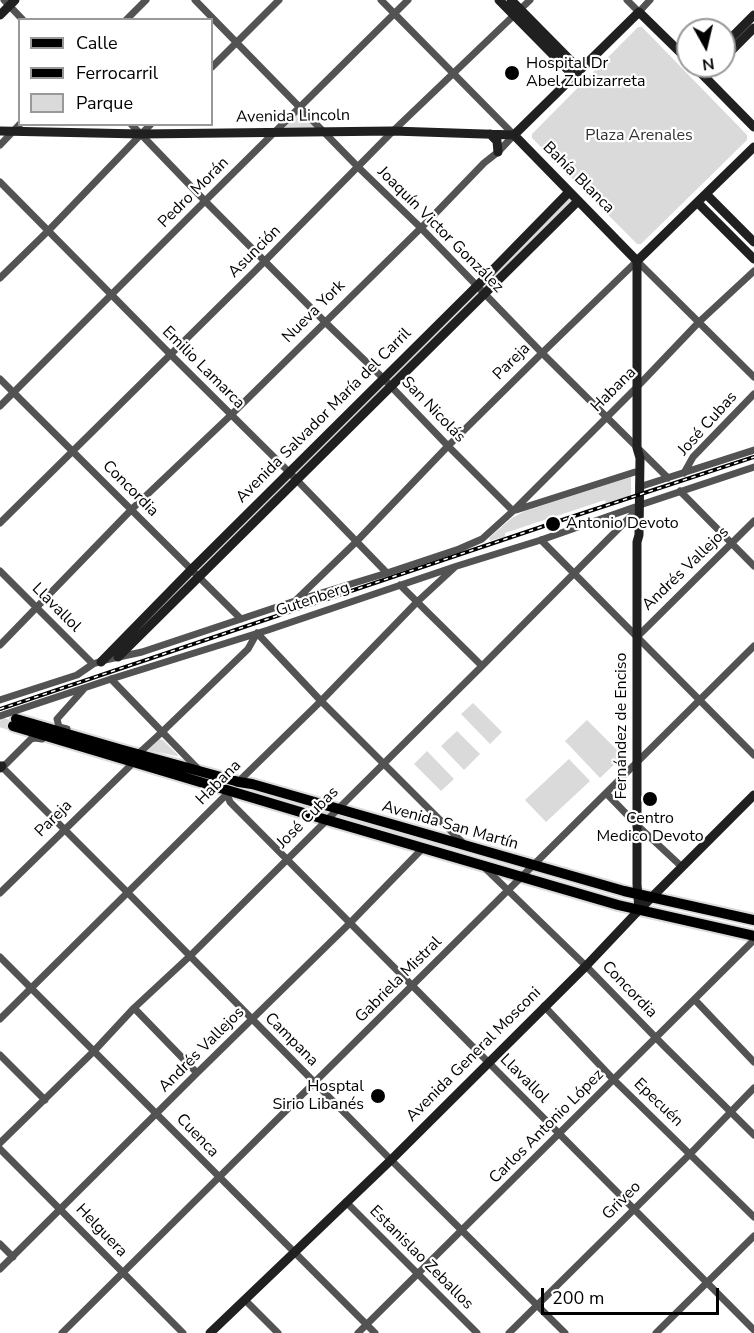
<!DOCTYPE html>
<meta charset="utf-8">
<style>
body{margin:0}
#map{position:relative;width:754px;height:1333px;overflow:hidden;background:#fff;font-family:"Nunito Sans",sans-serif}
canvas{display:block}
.legend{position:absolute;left:18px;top:18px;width:195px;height:108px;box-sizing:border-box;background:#fff;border:2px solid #999;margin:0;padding:8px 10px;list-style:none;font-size:18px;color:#000}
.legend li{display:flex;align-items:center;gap:12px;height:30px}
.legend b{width:30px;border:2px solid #999}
.north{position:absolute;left:676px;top:18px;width:60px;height:60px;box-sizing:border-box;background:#fff;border:2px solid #999;border-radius:50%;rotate:172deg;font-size:16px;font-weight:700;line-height:24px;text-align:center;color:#000}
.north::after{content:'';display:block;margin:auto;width:21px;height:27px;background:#000;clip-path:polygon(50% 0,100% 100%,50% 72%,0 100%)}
.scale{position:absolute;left:541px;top:1288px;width:178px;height:27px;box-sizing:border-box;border:3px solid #000;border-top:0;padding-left:8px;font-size:18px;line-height:21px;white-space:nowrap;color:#000;-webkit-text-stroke:4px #fff;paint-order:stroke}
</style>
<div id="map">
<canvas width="754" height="1333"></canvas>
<ul class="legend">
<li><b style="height:8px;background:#000"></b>Calle</li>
<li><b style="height:8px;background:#000"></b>Ferrocarril</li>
<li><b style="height:16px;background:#dadada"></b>Parque</li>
</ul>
<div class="north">N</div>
<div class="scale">200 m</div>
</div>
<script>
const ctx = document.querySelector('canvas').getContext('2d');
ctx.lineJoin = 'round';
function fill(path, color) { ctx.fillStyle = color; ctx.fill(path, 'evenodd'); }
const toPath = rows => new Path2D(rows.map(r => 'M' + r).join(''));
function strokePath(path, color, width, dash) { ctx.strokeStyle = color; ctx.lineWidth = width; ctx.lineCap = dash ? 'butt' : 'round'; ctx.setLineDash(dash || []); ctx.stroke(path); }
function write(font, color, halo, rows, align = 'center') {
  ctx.font = font + ' "Nunito Sans",sans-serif'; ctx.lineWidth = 4.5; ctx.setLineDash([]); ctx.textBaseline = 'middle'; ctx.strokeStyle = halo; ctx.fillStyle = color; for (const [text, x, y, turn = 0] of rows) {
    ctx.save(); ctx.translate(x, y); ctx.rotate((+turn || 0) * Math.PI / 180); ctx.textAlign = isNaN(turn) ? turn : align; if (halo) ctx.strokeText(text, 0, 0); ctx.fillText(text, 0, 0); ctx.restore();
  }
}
fill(toPath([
 [638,27,642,27,747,135,747,140,641,244,637,244,532,138,532,134],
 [300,107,325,132,274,132],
 [569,192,578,201,134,640,128,634],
 [631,477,631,494,629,496,606,503,605,500,505,533,505,537,490,541,489,538,512,518,525,511],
 [473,703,502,732,490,744,461,714],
 [587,720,623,756,600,778,565,741],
 [457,731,480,754,464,770,441,746],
 [159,739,163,740,178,755,177,756,146,750],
 [427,751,454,779,441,791,414,764],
 [569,759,590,781,546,822,525,800]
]), '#dadada');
strokePath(toPath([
 [0,722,13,726]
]), '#d9d9d9', 10, [10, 5]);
const primary = toPath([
 [16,719,119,749,239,782,252,784,624,891,754,920],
 [13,726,327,820,618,905,754,936]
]);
strokePath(primary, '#dbdbdb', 14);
strokePath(toPath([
 [4,0,23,20],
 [195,0,358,167,421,228,542,353,668,478],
 [627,0,639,12,650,0],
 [126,20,146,0],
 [212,67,279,0],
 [131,124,205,201,325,322,383,378,448,446,513,511],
 [0,145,20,124],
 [0,182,170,354,289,472,387,573],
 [0,278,48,231,151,124],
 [0,379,241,619],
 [0,406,205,201,408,0],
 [684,473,693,457,754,394],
 [639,487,754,450],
 [680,491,754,566],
 [640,505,754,467],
 [516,510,635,472],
 [0,523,255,271,393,131,530,0],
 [541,540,754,755],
 [0,571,93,664],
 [400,585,482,666],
 [296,600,356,542,448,446,542,353,637,261,754,377],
 [257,633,321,701,463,843],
 [637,637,754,521],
 [0,645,132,509,231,415,430,219,484,163,498,152,514,135,381,0],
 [111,679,199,770],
 [0,700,77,675,93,664,105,660,142,652,295,601,387,573,459,549,482,539,513,511,637,387,699,322,754,271],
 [0,716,111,679,268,630,457,566,541,540,635,507],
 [67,729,59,727,57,719,83,690],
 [137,753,138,754,162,732,248,649,257,633],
 [0,765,128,893,391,1160,565,1333],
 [2,766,6,764,31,739,35,738,42,739],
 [237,783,321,701,417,602,455,567],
 [606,793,637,825,682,867],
 [227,794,230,802,754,1330],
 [486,869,586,966,663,1045,754,1135],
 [0,893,130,766],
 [0,957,375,1333],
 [695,1000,754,1062],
 [544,1006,614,1080,754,1217],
 [134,1008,197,1073],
 [0,1019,230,791],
 [0,1055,45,1100],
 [0,1143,94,1051,134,1008,190,956,482,666,635,512],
 [0,1149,183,1333],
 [346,1202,477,1333],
 [0,1244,13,1257],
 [0,1269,197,1073,350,923,423,848],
 [245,1300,278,1333],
 [62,1333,754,646],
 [358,1333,754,940],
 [509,1333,690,1154,754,1088],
 [656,1333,754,1236]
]), '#535353', 7);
strokePath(toPath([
 [499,0,574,76],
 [511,0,580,70],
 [0,15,15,0],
 [724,45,754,15],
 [724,58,754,28],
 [694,66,754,127],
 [705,77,715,66],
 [0,131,141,134,393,131,514,135],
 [490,134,497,141,498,152],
 [514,135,639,12,688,60],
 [514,135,637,261],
 [706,194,754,242],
 [698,203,754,259],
 [637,261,637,448,640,458,639,535,637,542,637,884,639,910],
 [637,261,754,147],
 [118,657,578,201],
 [101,662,192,569,477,286,569,192],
 [0,768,2,766],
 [210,1333,391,1160,586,966,639,910,754,795]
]), '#202020', 9);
strokePath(primary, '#000', 10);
const rail = toPath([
 [0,709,553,523,754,457]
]);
strokePath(rail, '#000', 4);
strokePath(rail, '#fff', 1.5, [4.5]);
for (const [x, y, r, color] of [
 [512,73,8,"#000"],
 [553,524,8,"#000"],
 [650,799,8,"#000"],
 [378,1096,8,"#000"]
]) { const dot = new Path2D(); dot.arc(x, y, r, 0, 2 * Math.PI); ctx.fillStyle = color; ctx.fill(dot); strokePath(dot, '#fff', 2); }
write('16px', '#000', '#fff', [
 ["Hospital Dr",526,64],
 ["Abel Zubizarreta",526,82],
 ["Antonio Devoto",566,524],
 ["Centro",650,819,"center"],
 ["Medico Devoto",650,837,"center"],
 ["Hosptal",364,1087,"right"],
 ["Sirio Libanés",364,1105,"right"]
], 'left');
write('16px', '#000', '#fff', [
 ["Avenida Lincoln",293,117,-1],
 ["Bahía Blanca",578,178,45],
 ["Pedro Morán",194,193,-45],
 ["Joaquín Victor González",440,230,45],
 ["Asunción",255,252,-45],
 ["Nueva York",314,312,-45],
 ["Pareja",512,362,-45],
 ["Emilio Lamarca",203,368,45],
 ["Habana",614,390,-45],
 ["San Nicolás",433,410,46],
 ["Avenida Salvador María del Carril",324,416,-45],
 ["José Cubas",708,424,-48],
 ["Concordia",130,489,45],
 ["Andrés Vallejos",686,569,-44],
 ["Gutenberg",313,600,-19],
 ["Llavallol",56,608,45],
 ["Fernández de Enciso",622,726,-90],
 ["Habana",219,783,-45],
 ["José Cubas",308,818,-45],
 ["Pareja",54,819,-45],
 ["Avenida San Martín",450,826,16],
 ["Gabriela Mistral",399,980,-45],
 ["Concordia",629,990,46],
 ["Campana",291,1040,45],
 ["Andrés Vallejos",202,1050,-45],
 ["Avenida General Mosconi",474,1055,-45],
 ["Llavallol",524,1079,45],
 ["Epecuén",658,1103,44],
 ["Carlos Antonio López",547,1127,-45],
 ["Cuenca",197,1136,46],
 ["Griveo",622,1201,-45],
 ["Helguera",101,1231,46],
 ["Estanislao Zeballos",421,1258,45]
]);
write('16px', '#313131', '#fff', [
 ["Plaza Arenales",639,136]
]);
</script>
